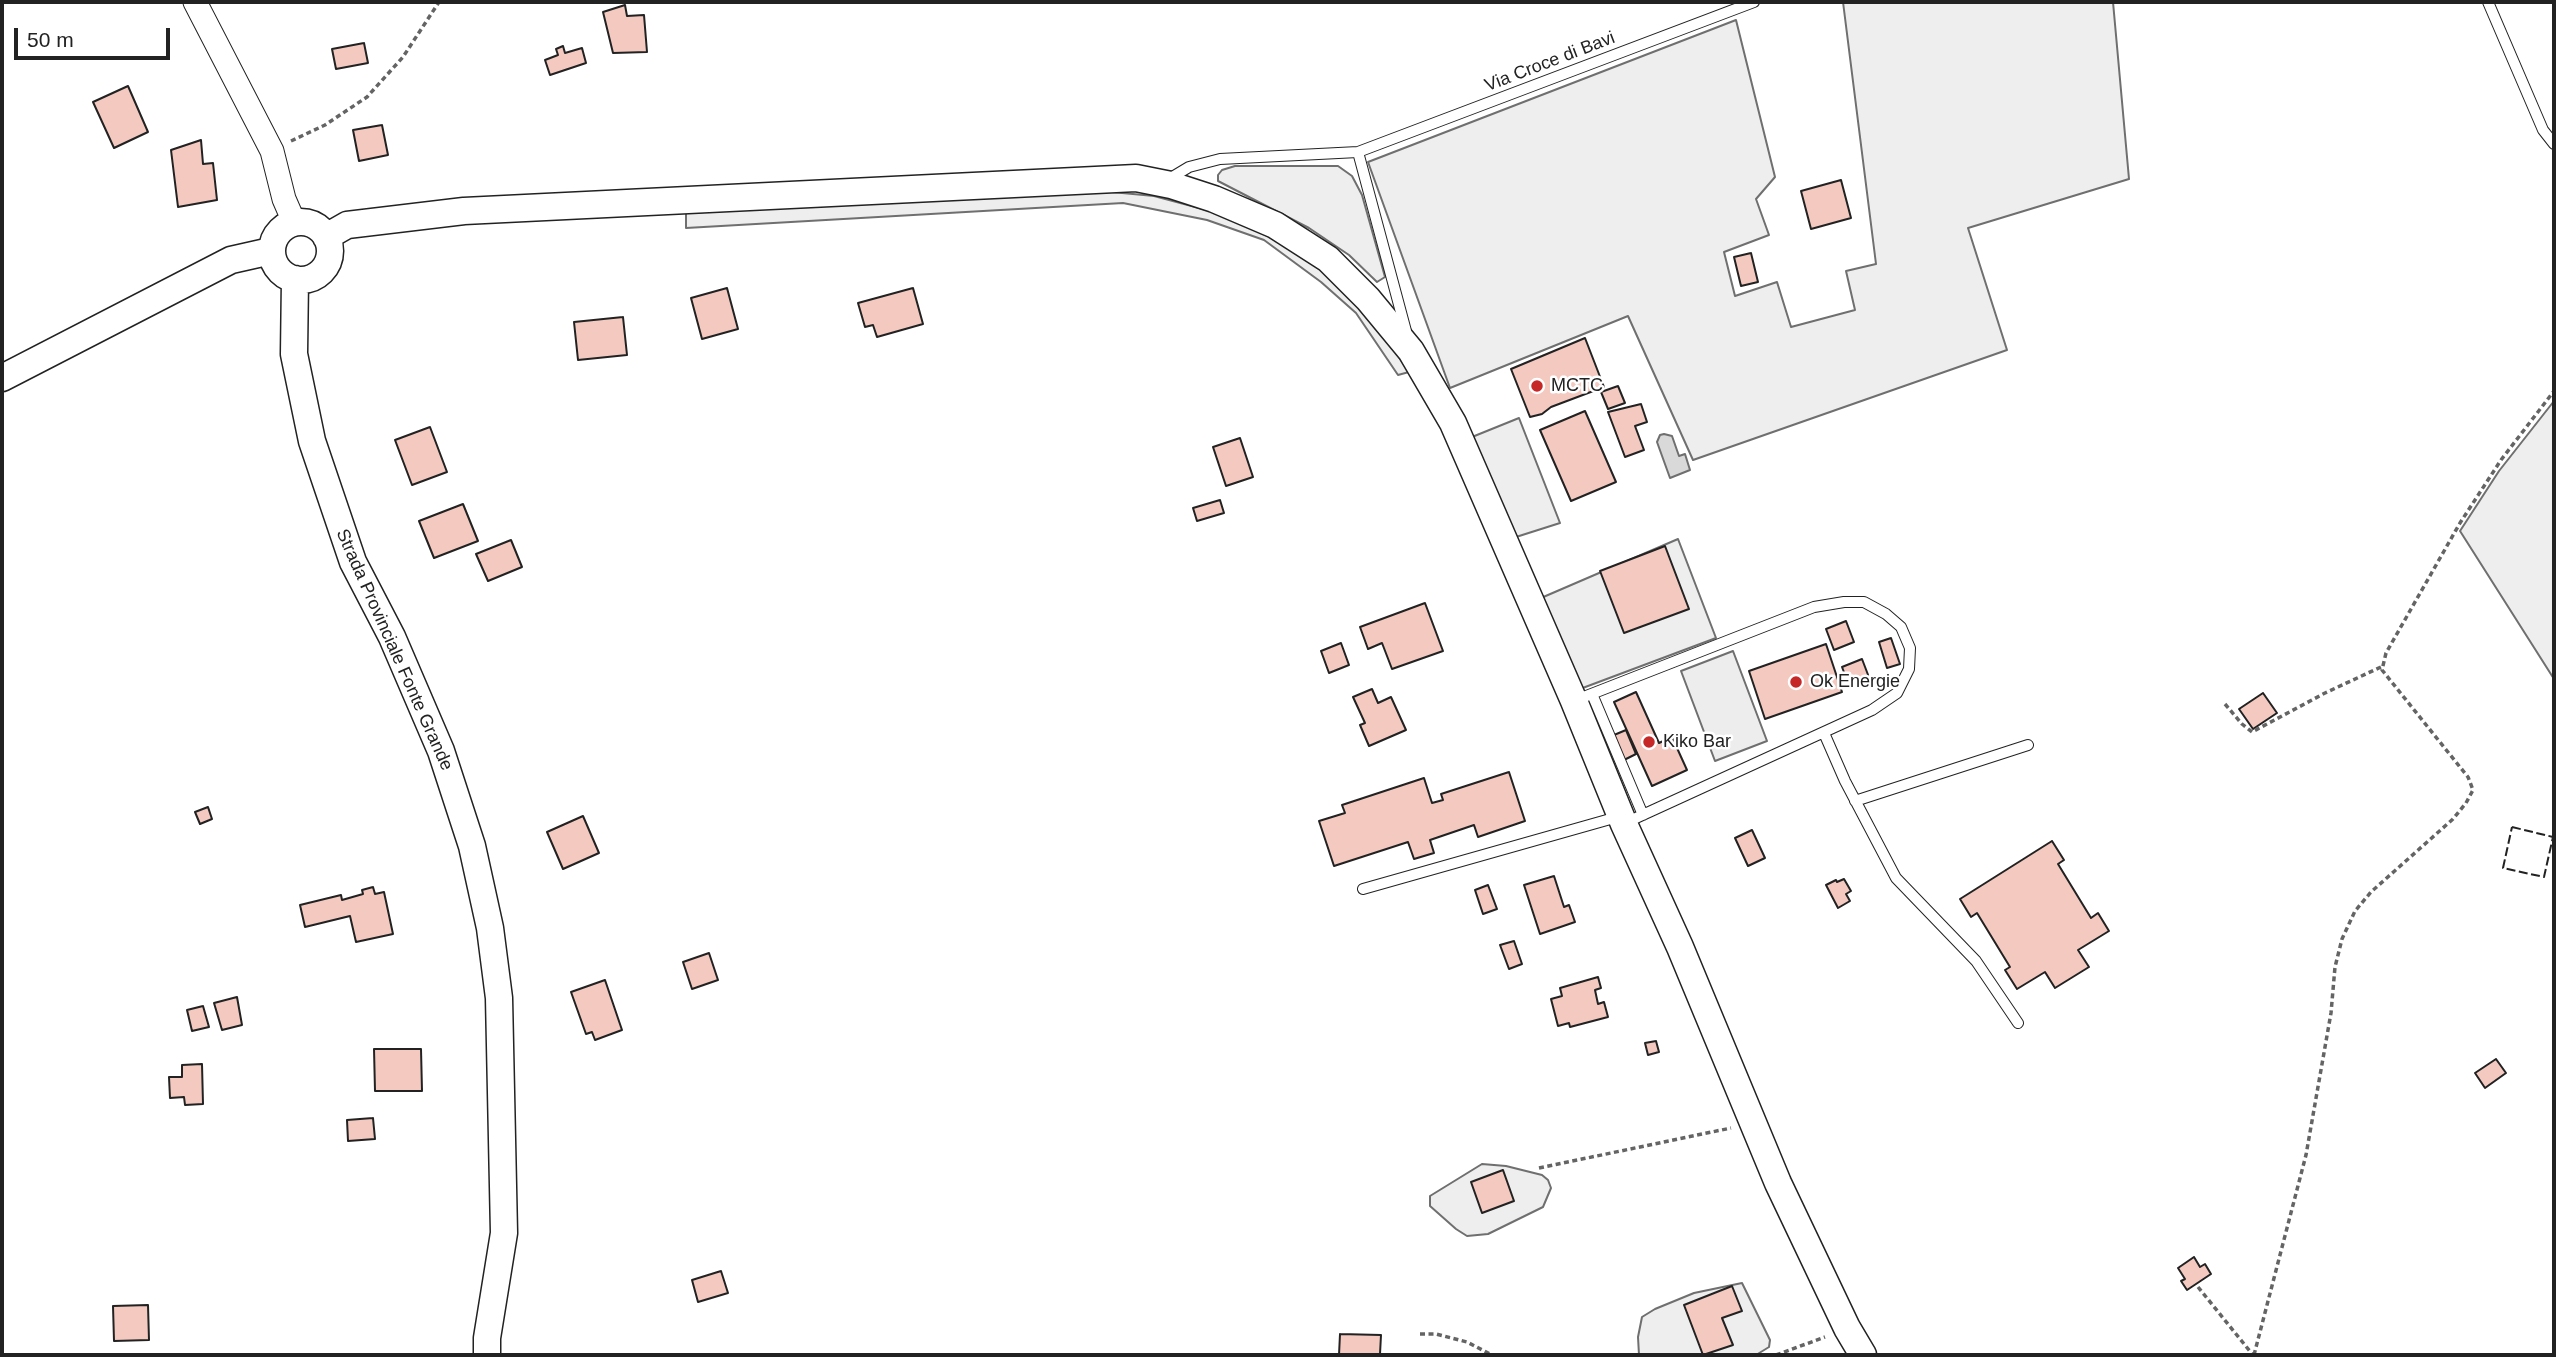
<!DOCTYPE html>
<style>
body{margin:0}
#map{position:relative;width:2556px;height:1357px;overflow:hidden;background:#fff;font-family:Arial,sans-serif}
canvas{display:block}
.frame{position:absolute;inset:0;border:4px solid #222;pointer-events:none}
.scale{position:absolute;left:14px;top:28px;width:156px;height:32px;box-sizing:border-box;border:4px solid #222;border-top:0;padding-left:9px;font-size:21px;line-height:24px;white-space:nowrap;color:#222;-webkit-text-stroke:5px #fff;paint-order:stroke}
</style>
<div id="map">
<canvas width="2556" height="1357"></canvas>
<div class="frame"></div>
<div class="scale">50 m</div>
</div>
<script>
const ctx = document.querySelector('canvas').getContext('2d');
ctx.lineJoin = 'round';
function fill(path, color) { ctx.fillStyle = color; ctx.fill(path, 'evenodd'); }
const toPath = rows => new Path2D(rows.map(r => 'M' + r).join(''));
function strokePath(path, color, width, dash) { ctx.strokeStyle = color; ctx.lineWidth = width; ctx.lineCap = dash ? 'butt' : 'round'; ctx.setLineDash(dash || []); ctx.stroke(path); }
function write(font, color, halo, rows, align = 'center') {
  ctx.font = font + ' Arial,sans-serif'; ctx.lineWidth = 5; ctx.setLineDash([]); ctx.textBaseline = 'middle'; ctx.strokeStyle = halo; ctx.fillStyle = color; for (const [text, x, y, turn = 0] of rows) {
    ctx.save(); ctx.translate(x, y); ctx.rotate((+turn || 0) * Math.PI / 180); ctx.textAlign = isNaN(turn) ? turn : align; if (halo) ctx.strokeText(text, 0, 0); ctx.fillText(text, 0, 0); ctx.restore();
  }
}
const green = toPath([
 [1843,2,2113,2,2129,179,1968,228,2007,350,1693,460,1628,316,1450,388,1368,162,1736,20,1775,177,1756,199,1769,235,1724,252,1735,296,1777,282,1791,327,1855,310,1846,271,1876,264,1843,2],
 [1235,166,1338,166,1352,176,1362,195,1385,277,1377,282,1349,255,1309,228,1218,181,1218,175,1222,170,1235,166],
 [1101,191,1154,196,1229,216,1283,244,1328,275,1373,319,1409,372,1398,375,1356,313,1321,282,1264,240,1207,220,1123,203,686,228,686,213,1101,191],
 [2554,401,2554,679,2460,531,2499,471,2554,401],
 [1519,418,1560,523,1516,537,1472,437,1519,418],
 [1678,539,1716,638,1580,689,1541,598,1678,539],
 [1482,1164,1506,1166,1542,1175,1548,1180,1551,1188,1543,1207,1488,1234,1467,1236,1456,1229,1430,1206,1430,1196,1482,1164],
 [1742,1283,1770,1340,1769,1347,1756,1355,1639,1355,1638,1337,1642,1317,1655,1309,1694,1293,1742,1283]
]);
fill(green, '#eee');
strokePath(green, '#6f6f6f', 2);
const parking = toPath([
 [1733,651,1767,741,1715,761,1681,671,1733,651]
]);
fill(parking, '#ededed');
strokePath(parking, '#6f6f6f', 2);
const water = toPath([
 [1664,434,1672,436,1679,456,1685,454,1690,470,1670,478,1657,442,1660,435,1664,434]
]);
fill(water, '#d9d9d9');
strokePath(water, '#6f6f6f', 2);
const building = toPath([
 [625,5,627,16,644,15,647,52,613,53,603,12,625,5],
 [364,43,368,63,336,69,332,49,364,43],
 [563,46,565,53,582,48,586,63,550,75,545,60,558,55,556,49,563,46],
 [128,86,148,132,114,148,93,102,128,86],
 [382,125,388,155,359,161,353,130,382,125],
 [201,140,203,164,213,163,217,200,178,207,171,150,201,140],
 [1841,180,1851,218,1811,229,1801,191,1841,180],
 [1751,253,1758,282,1741,286,1734,257,1751,253],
 [727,288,738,329,702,339,691,298,727,288],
 [913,288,923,324,877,337,873,325,865,327,858,303,913,288],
 [623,317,627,355,578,360,574,322,623,317],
 [1585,338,1604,387,1551,407,1542,414,1530,417,1511,369,1585,338],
 [1618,386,1625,403,1608,409,1601,392,1618,386],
 [1641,404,1647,422,1635,426,1644,450,1625,457,1608,412,1641,404],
 [1585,411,1616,482,1571,501,1540,430,1585,411],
 [430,427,447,472,412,485,395,440,430,427],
 [1240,438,1253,477,1226,486,1213,447,1240,438],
 [1220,500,1224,513,1197,521,1193,508,1220,500],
 [463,504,478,541,434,558,419,521,463,504],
 [511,540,522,567,488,581,476,554,511,540],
 [1665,546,1689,609,1624,633,1600,571,1665,546],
 [1425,603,1443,651,1392,669,1382,643,1368,649,1360,627,1425,603],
 [1846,621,1854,642,1834,650,1826,629,1846,621],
 [1891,638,1900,664,1887,668,1879,642,1891,638],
 [1341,643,1349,665,1329,673,1321,651,1341,643],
 [1826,644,1842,692,1765,719,1749,671,1826,644],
 [1862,659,1870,680,1850,688,1842,667,1862,659],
 [1372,689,1378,703,1391,697,1406,730,1369,746,1360,725,1365,723,1353,697,1372,689],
 [1636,692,1659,743,1672,737,1687,770,1652,786,1614,702,1636,692],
 [2263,693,2277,713,2253,729,2239,709,2263,693],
 [1626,730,1636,754,1624,760,1614,735,1626,730],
 [1509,772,1525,821,1478,837,1474,825,1430,840,1434,853,1414,859,1408,842,1334,866,1319,821,1345,813,1342,805,1424,778,1432,803,1443,800,1441,794,1509,772],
 [208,807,212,819,200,824,195,812,208,807],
 [583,816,599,853,563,869,547,832,583,816],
 [1752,830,1765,858,1748,866,1735,838,1752,830],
 [2052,841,2064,860,2058,864,2091,918,2098,913,2109,931,2078,950,2089,967,2055,988,2045,972,2017,989,2005,970,2010,967,1977,913,1971,917,1960,899,2052,841],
 [1554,876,1564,907,1569,905,1575,922,1540,934,1524,885,1554,876],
 [1844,879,1851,891,1846,894,1850,901,1838,908,1826,885,1836,880,1837,882,1844,879],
 [1488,885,1497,909,1483,914,1475,890,1488,885],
 [373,887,375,894,384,892,393,934,356,942,350,916,305,927,300,905,341,895,342,900,363,894,362,890,373,887],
 [1514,941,1522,964,1509,969,1500,945,1514,941],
 [709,953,718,980,692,989,683,962,709,953],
 [1598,977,1601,988,1595,990,1598,1004,1604,1002,1608,1017,1570,1027,1569,1023,1558,1026,1551,999,1562,996,1560,988,1598,977],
 [605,980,622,1030,595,1040,592,1032,586,1034,571,992,605,980],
 [237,997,242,1025,222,1030,214,1003,237,997],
 [203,1006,209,1027,192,1031,187,1010,203,1006],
 [1656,1041,1659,1052,1648,1055,1645,1043,1656,1041],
 [374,1049,421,1049,422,1091,375,1091,374,1049],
 [2496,1059,2506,1073,2485,1088,2475,1073,2496,1059],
 [202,1064,203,1104,185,1105,184,1097,170,1098,169,1077,182,1077,182,1065,202,1064],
 [373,1118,375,1139,348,1141,347,1120,373,1118],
 [1503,1170,1514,1201,1482,1213,1471,1182,1503,1170],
 [2194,1257,2200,1267,2205,1264,2211,1274,2187,1290,2181,1281,2185,1279,2178,1268,2194,1257],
 [721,1271,728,1293,698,1302,692,1280,721,1271],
 [1732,1286,1742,1311,1722,1318,1733,1345,1703,1355,1684,1305,1732,1286],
 [148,1305,149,1340,114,1341,113,1306,148,1305],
 [1340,1334,1381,1335,1380,1354,1388,1355,1339,1355,1340,1334]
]);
fill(building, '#f3c9c0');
strokePath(building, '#222', 2);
const service = toPath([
 [2488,2,2543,130,2554,144],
 [1358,152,1406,331],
 [1171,183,1174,176,1189,167,1220,159,1358,152,1754,2],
 [1592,694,1643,815],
 [1576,700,1814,607,1844,602,1864,602,1886,614,1901,627,1910,648,1909,669,1897,693,1872,710,1625,823],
 [1824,733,1845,781,1896,878,1976,961,2018,1023],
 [1855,801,2028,745],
 [1363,889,1621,816]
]);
const tertiary = toPath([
 [195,2,272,151,284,199,294,222]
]);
const secondary = toPath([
 '272 251a29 29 0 1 1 58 0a29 29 0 1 1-58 0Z',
 [326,237,347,225,464,211,1136,178,1171,185,1214,199,1275,225,1328,259,1368,299,1411,351,1453,423,1574,701,1624,824,1680,947,1778,1183,1847,1328,1863,1355],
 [295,279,294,354,312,441,353,562,392,637,441,751,472,846,490,928,499,998,504,1233,487,1338,487,1355],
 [2,378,231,260,271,251]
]);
strokePath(service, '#222', 12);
strokePath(tertiary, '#222', 25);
strokePath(secondary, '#222', 29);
strokePath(toPath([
 [291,141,325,125,367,97,403,57,439,2],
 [2225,704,2242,724,2252,732,2325,693,2383,666],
 [1539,1168,1731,1128],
 [2198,1287,2253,1355],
 [1420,1334,1436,1334,1467,1342,1492,1355],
 [1776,1355,1825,1337],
 [2254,1355,2306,1155,2331,1013,2335,967,2342,939,2355,911,2371,892,2453,819,2466,803,2473,790,2468,777,2382,670,2386,653,2460,523,2501,460,2554,391]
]), '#646464', 3.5, [5, 3.5]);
strokePath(service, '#fff', 10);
strokePath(tertiary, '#fff', 23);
strokePath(secondary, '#fff', 26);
strokePath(toPath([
 [2512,827,2553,837,2544,877,2503,868,2512,827]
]), '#222', 2, [9, 3.5]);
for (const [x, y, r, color] of [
 [1537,386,7,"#c62828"],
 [1796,682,7,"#c62828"],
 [1649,742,7,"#c62828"]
]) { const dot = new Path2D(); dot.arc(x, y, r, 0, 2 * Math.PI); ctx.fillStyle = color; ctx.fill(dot); strokePath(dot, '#fff', 2.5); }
write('18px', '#222', '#fff', [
 ["Via Croce di Bavi",1550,62,-21],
 ["Strada Provinciale Fonte Grande",394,650,66]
]);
write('18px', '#222', '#fff', [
 ["MCTC",1551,386],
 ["Ok Energie",1810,682],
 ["Kiko Bar",1663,742]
], 'left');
</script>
